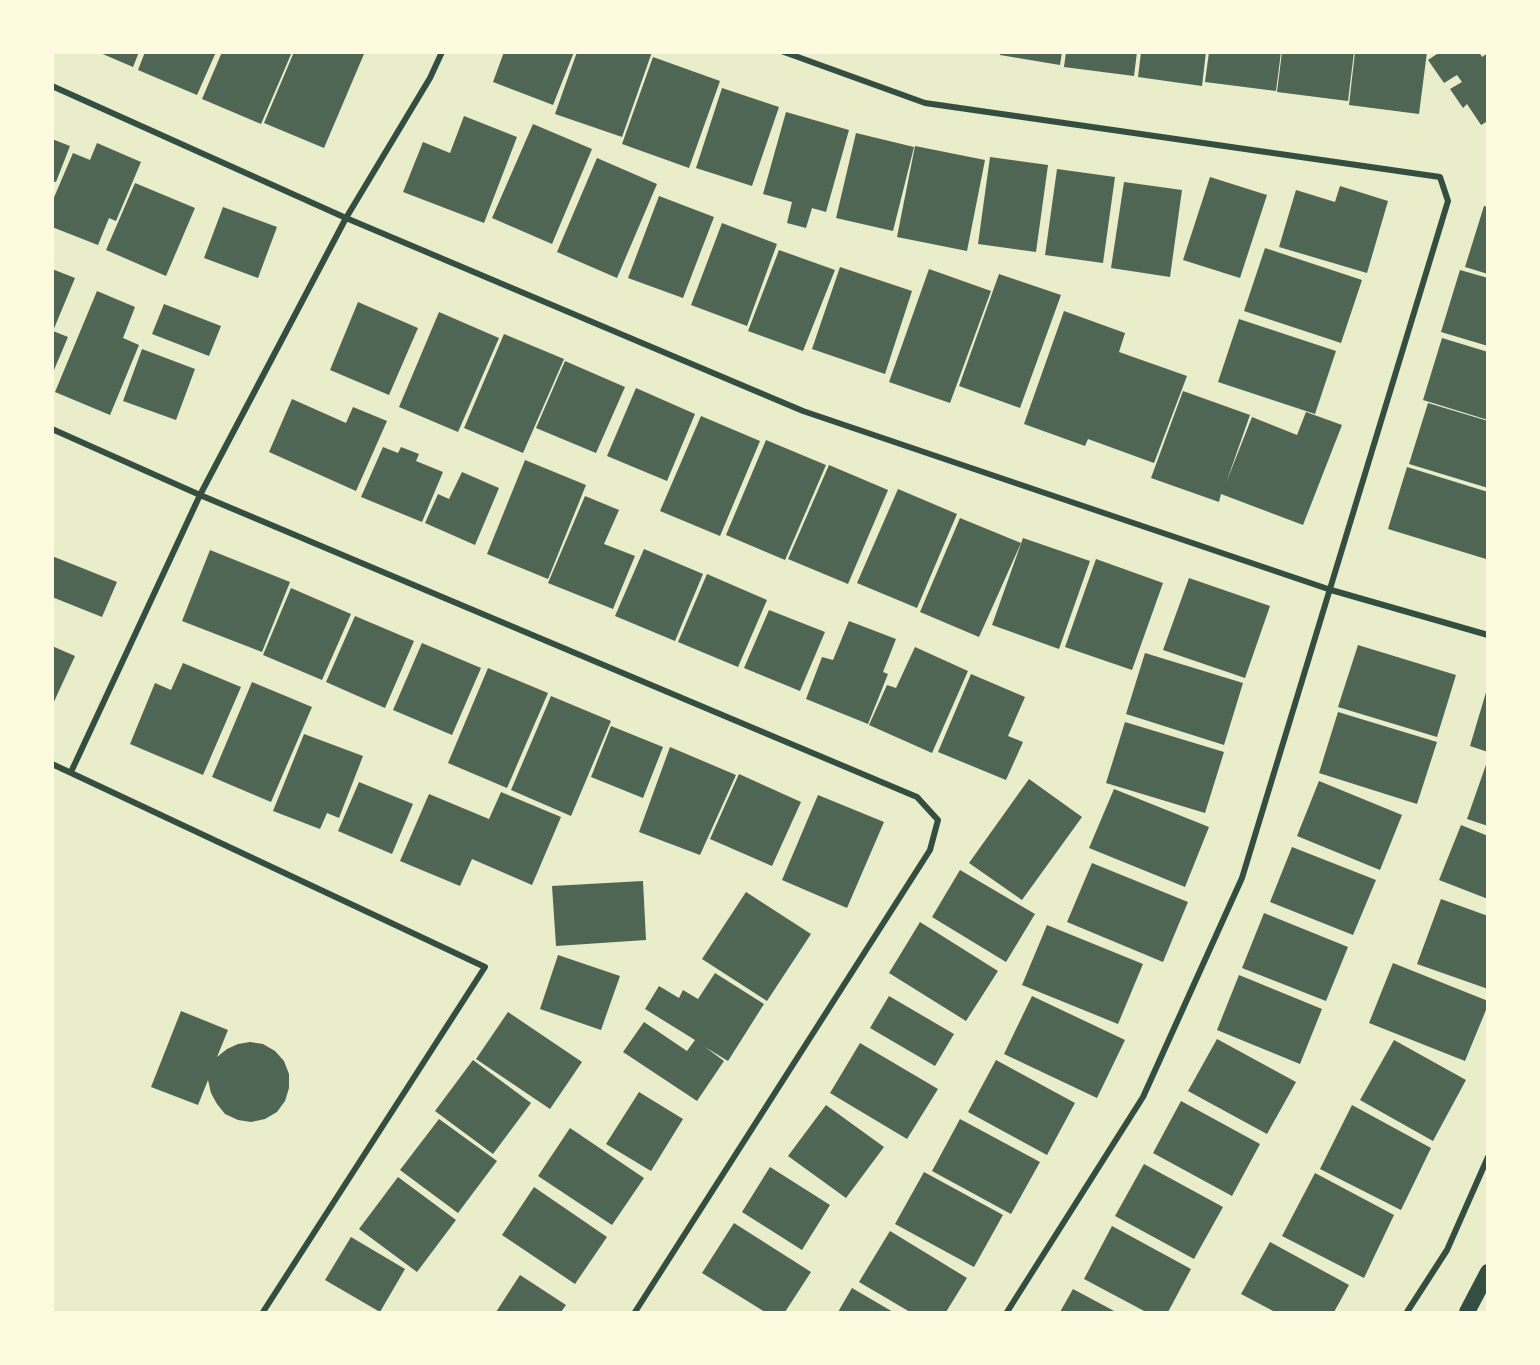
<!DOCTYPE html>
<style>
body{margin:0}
#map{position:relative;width:1540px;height:1365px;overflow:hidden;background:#e9edc9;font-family:Helvetica,sans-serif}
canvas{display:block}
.frame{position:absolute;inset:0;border:54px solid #fefae0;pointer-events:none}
</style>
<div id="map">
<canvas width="1540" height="1365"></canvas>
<div class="frame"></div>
</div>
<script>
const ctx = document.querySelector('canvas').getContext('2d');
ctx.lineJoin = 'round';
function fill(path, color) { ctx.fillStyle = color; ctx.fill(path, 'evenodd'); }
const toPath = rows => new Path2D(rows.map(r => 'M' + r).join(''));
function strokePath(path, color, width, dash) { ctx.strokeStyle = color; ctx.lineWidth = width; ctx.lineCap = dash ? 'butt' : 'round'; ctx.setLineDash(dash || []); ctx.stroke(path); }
fill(toPath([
 [98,52,139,52,133,67],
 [145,52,216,52,197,95,138,70],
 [222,52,292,52,261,124,202,99],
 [294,52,364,54,324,148,264,123],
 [504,52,574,52,553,105,493,82],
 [577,52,652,52,622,137,555,114],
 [1000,52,1062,52,1060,65,1000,55],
 [1066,52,1137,52,1134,76,1064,67],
 [1141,52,1206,52,1202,86,1138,77],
 [1209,52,1281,52,1276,91,1205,82],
 [1282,52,1354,52,1348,101,1277,92],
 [1355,52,1427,52,1419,114,1349,105],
 [1440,52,1479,52,1482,57,1488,53,1488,121,1481,125,1467,104,1463,108,1450,89,1462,82,1457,75,1444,83,1428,60],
 [653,57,720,81,689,168,622,144],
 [722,88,779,107,752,186,696,168],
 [786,112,849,130,826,212,812,208,806,228,787,223,792,202,763,194],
 [464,116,517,137,484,223,403,192,423,142,450,153],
 [533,124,592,149,552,244,492,218],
 [856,133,914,147,893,231,836,218],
 [52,139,70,146,56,182,52,181],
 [97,143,141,162,116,221,109,218,98,245,52,227,52,202,73,153,90,160],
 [915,146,985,160,967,251,897,237],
 [990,157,1048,165,1036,252,978,244],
 [597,158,657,184,617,278,557,252],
 [1057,169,1115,177,1103,263,1045,255],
 [1210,177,1267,195,1240,278,1183,260],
 [1124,182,1182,190,1170,277,1111,268],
 [135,183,195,208,166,276,106,250],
 [1340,186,1388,201,1367,273,1279,247,1296,190,1335,202],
 [659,196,714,217,683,298,628,278],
 [1484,206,1488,207,1488,274,1465,267],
 [223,207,277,227,258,278,204,258],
 [722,223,777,244,747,326,691,305],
 [1265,248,1362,280,1341,343,1244,311],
 [779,250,835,270,803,351,748,331],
 [840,267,912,291,885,374,812,349],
 [52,269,75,278,53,331,68,337,54,370,52,369],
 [929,269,991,291,950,403,889,382],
 [1460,270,1488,278,1488,346,1441,332],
 [999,274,1061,295,1020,408,959,386],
 [97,291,135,307,123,338,139,345,110,415,55,392],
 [358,302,418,328,389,395,330,370],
 [164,304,221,326,209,356,152,334],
 [1064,311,1125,333,1119,352,1187,376,1154,463,1088,439,1085,446,1024,424],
 [439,312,499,338,458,432,399,407],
 [1239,319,1336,351,1315,414,1218,382],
 [504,334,564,359,523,453,464,428],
 [1442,338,1488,352,1488,420,1423,400],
 [142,349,195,369,176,420,123,401],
 [565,361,625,387,596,453,536,428],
 [636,388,695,414,667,481,607,456],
 [1183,391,1250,415,1226,483,1252,417,1297,435,1306,412,1342,425,1303,525,1221,494,1219,502,1151,478],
 [292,399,346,423,353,407,387,421,356,491,269,452],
 [1428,403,1488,421,1488,488,1409,464],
 [701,416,760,441,720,536,660,511],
 [766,440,826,465,785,560,726,535],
 [383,447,398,453,401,447,419,454,416,461,443,472,422,522,361,497],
 [525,460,586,485,548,579,487,554],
 [829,465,888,490,848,584,788,559],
 [1407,467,1488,492,1488,555,1486,559,1388,529],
 [462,472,499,488,475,545,425,523,438,494,449,499],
 [898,489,957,514,917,608,857,583],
 [585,496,619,510,604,544,635,556,613,609,548,583],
 [960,518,1021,543,979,637,920,612],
 [1023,538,1090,561,1059,649,992,625],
 [644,549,703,574,675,641,615,616],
 [210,550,290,582,262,652,182,621],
 [52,556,117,582,102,617,52,597],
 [1096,559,1163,583,1132,670,1065,647],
 [707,574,767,600,738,667,678,642],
 [1189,578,1270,606,1245,678,1163,650],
 [291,588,351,614,322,680,263,655],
 [769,610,825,632,800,691,744,668],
 [355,616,414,641,385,708,326,682],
 [849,621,896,639,883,672,888,674,868,724,806,699,822,657,833,660],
 [422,643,481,668,452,735,393,710],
 [1358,645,1456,675,1437,737,1338,707],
 [52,646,75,656,52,706],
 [915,647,968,671,932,753,869,725,887,685,896,688],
 [1145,653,1243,683,1224,745,1126,714],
 [183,663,241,687,203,775,130,744,155,683,171,690],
 [488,668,548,693,507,788,448,763],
 [971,674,1025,697,1008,736,1023,742,1006,780,938,752],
 [252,682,312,707,271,802,212,777],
 [1487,689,1488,690,1488,752,1470,746],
 [551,696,611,721,571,816,511,790],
 [1338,712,1437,742,1417,804,1319,773],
 [1125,722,1224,752,1205,813,1106,783],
 [611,726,663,747,643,798,591,777],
 [304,734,363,756,339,818,327,813,320,829,273,811],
 [670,747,736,775,700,855,639,832],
 [1488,759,1488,826,1467,819],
 [739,774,801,802,772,866,710,839],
 [1029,779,1082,817,1022,900,969,863],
 [1319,781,1402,815,1380,870,1297,836],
 [359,782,413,804,392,854,338,831],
 [1114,789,1209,827,1185,887,1089,848],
 [501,792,561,817,532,885,472,859,460,886,400,861,429,794,489,819],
 [818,795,884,822,847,908,782,880],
 [1461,825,1488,836,1488,899,1439,880],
 [1292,847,1376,880,1353,935,1270,902],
 [1092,863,1188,902,1163,962,1067,922],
 [960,870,1035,914,1006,962,932,917],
 [643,881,646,940,556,946,552,886],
 [746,892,811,934,767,1001,702,959],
 [1441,899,1488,916,1488,989,1417,964],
 [1264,913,1348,947,1326,1001,1242,968],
 [920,922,998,971,966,1021,889,973],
 [1047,925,1143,964,1118,1024,1022,985],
 [558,955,620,976,601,1030,540,1009],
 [1393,963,1488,1001,1488,1005,1465,1061,1369,1023],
 [715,973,764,1004,728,1061,705,1047,724,1061,697,1101,623,1052,644,1022,687,1051,695,1040,645,1009,659,986,679,998,683,990,698,999],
 [1239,975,1322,1009,1300,1064,1217,1030],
 [889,996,954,1034,935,1066,870,1028],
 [1032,996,1125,1040,1097,1098,1004,1054],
 [181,1011,228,1030,217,1057,227,1049,238,1044,250,1042,263,1044,275,1051,284,1061,289,1074,289,1088,285,1101,277,1112,265,1119,251,1122,238,1120,225,1114,217,1104,211,1093,208,1080,198,1105,151,1087],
 [508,1012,582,1062,550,1109,476,1059],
 [1217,1039,1296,1082,1267,1134,1188,1091],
 [1394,1040,1466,1080,1433,1141,1360,1100],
 [860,1043,938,1089,907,1139,830,1093],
 [473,1060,531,1103,493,1154,435,1111],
 [996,1060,1075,1103,1047,1155,968,1112],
 [639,1092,683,1119,651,1171,606,1144],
 [1181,1101,1260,1144,1232,1196,1153,1153],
 [826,1105,884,1147,846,1198,788,1156],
 [1352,1105,1431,1148,1401,1210,1320,1169],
 [439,1119,497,1161,458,1213,400,1170],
 [960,1119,1040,1162,1011,1214,932,1171],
 [570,1128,644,1178,612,1225,538,1176],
 [1144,1164,1223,1207,1194,1259,1115,1216],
 [770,1167,830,1205,802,1250,742,1212],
 [924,1172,1003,1215,974,1267,895,1224],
 [1315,1173,1394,1215,1364,1278,1282,1236],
 [398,1177,456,1220,417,1272,359,1229],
 [534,1187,607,1237,575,1284,502,1235],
 [734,1223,811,1272,785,1312,765,1312,702,1273],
 [1112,1226,1191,1269,1168,1312,1146,1312,1084,1279],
 [890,1231,967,1278,946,1312,910,1312,859,1282],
 [351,1237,405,1269,380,1312,325,1280],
 [1270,1242,1349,1285,1334,1312,1275,1312,1241,1294],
 [520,1275,566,1305,561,1312,496,1312],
 [852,1288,893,1312,838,1312],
 [1073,1289,1116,1312,1060,1312]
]), '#4f6655');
strokePath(toPath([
 [784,52,925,103,1440,177,1448,201,1242,878,1143,1097,1007,1312],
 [52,86,346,218,803,411,1331,590,1488,635],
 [52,429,200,495,917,797,938,820,930,850,635,1312],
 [52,764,485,967,263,1312],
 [71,772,200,495,346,218,430,78,442,52],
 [1407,1312,1447,1250,1488,1157]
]), '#344e41', 6);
strokePath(toPath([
 [1467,1312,1488,1272]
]), '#344e41', 16);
</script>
